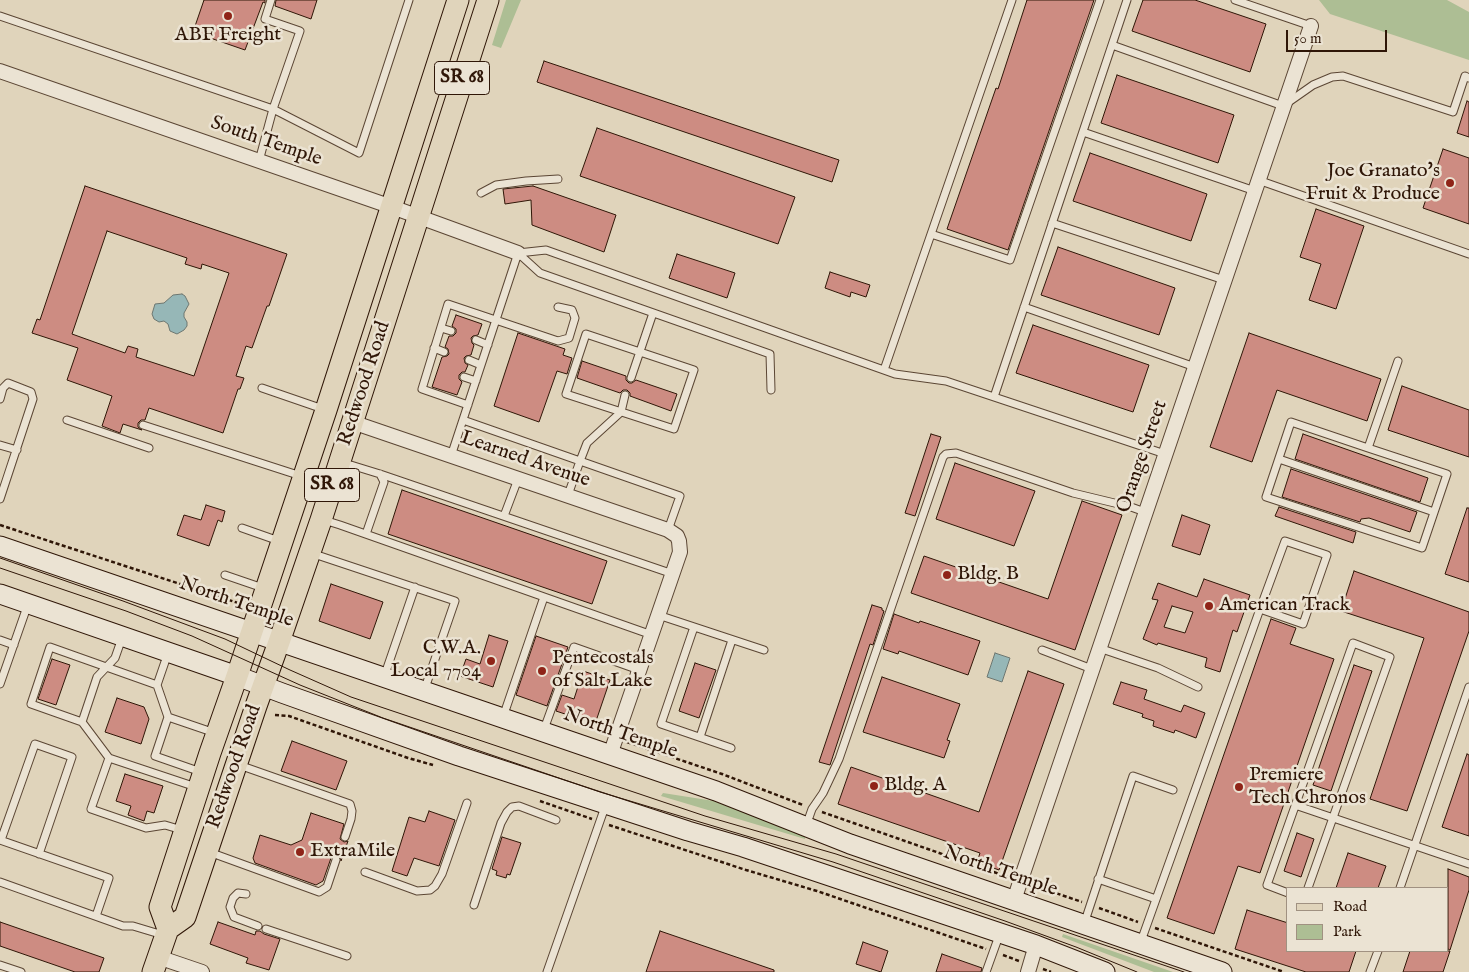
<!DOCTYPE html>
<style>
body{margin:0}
#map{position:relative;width:1469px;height:972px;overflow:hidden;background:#e0d4bb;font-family:"IM FELL English",serif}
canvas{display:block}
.legend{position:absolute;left:1286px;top:887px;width:162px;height:65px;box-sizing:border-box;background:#ebe3d3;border:1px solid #a09181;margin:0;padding:6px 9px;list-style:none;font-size:15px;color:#2f1607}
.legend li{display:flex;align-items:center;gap:10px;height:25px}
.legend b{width:25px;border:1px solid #a09181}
.scale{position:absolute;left:1286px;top:30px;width:101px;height:22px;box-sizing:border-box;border:2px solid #2f1607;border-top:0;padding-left:6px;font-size:15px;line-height:18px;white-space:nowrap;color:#2f1607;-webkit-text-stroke:4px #ebe3d3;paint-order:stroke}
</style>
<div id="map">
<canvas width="1469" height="972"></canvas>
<ul class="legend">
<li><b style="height:6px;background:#e0d4bb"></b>Road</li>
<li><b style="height:14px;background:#adbe94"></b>Park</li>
</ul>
<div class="scale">50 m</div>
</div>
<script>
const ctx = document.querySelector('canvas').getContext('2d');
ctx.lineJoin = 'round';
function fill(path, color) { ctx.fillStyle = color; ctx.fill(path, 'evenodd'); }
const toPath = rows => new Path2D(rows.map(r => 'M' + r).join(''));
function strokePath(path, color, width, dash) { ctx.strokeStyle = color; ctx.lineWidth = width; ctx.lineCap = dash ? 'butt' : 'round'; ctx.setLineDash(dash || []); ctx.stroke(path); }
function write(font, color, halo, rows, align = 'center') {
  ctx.font = font + ' "IM FELL English",serif'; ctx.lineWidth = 5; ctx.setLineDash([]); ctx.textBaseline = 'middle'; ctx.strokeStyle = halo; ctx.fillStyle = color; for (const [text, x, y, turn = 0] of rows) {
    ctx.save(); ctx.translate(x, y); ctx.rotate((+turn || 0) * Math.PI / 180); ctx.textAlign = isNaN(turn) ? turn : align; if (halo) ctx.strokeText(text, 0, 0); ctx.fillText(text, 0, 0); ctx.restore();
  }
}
fill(toPath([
 [506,0,521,0,501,48,492,45],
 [1319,0,1447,0,1469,12,1469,60,1330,14],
 [663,793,714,801,805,836,805,839,661,796],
 [1063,934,1173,972,1154,972,1062,937]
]), '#adbe94');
const water = toPath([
 [182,294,185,296,189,304,184,313,184,317,187,322,187,326,184,330,177,334,170,331,168,324,164,321,159,322,154,319,152,314,155,304,164,303,173,295,182,294],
 [995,653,1010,658,1002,682,987,677,995,653]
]);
fill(water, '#96b7b7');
strokePath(water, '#6d7771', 1);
const building = toPath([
 [204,0,265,0,265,3,263,2,245,50,193,32,204,0],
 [276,0,317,0,311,19,275,6,276,0],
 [1027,0,1094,0,1008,250,947,229,996,88,998,89,1027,0],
 [1143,0,1195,0,1266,24,1250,72,1132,31,1143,0],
 [544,61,839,160,832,182,537,82,544,61],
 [1117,75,1234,115,1218,163,1101,123,1117,75],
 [1467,101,1469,102,1469,137,1457,133,1467,101],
 [597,128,795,197,778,244,580,176,597,128],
 [1443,149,1469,158,1469,224,1423,208,1443,149],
 [1090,153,1207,194,1191,241,1073,201,1090,153],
 [85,186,287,254,269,306,267,306,252,348,246,346,236,376,244,378,240,389,238,389,223,433,149,408,145,420,141,420,138,423,138,427,142,430,123,424,120,433,102,426,112,396,67,380,78,348,32,333,37,319,40,320,85,186],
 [107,231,187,258,185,264,201,269,202,264,229,273,194,376,136,357,138,349,128,346,125,353,72,334,107,231],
 [533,186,616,215,604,252,532,225,531,200,505,204,503,189,533,186],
 [1316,209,1364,226,1336,309,1309,300,1321,264,1300,257,1316,209],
 [1058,247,1175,288,1159,335,1041,295,1058,247],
 [677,254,735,273,727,298,669,278,677,254],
 [830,272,870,285,866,297,851,292,850,297,825,288,830,272],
 [456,315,482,324,478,335,473,336,471,338,472,343,474,345,471,355,466,356,464,358,465,363,468,365,465,372,462,372,459,375,459,379,462,382,457,395,432,387,442,357,447,356,449,354,448,349,445,347,449,336,453,336,456,333,456,329,452,326,456,315],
 [1033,325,1149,365,1133,412,1016,373,1033,325],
 [518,333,565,349,563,355,572,358,567,374,557,371,539,422,494,406,518,333],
 [1249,333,1381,379,1367,421,1277,390,1252,462,1210,447,1249,333],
 [582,361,626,376,626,380,629,383,632,383,636,380,677,394,671,411,630,396,630,393,627,390,623,390,620,393,577,378,582,361],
 [1402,386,1469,410,1469,457,1388,430,1402,386],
 [931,434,941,437,915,516,905,513,931,434],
 [1303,434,1428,478,1420,502,1295,459,1303,434],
 [955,463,1035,491,1014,546,936,519,955,463],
 [1291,469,1417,512,1410,532,1369,518,1361,519,1360,522,1282,497,1291,469],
 [402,490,607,561,592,604,388,534,402,490],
 [1082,501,1122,515,1075,650,911,593,924,556,1048,599,1082,501],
 [206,505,225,511,222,522,218,520,209,546,177,535,184,515,201,520,206,505],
 [1279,507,1356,532,1353,543,1275,516,1279,507],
 [1467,508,1469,508,1469,582,1445,574,1467,508],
 [1182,515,1210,525,1200,555,1172,546,1182,515],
 [1354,571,1469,612,1469,631,1407,811,1370,799,1424,638,1341,611,1354,571],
 [1204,579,1250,595,1237,632,1233,630,1220,672,1205,667,1207,658,1158,643,1157,645,1143,639,1158,600,1152,599,1158,583,1197,597,1204,579],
 [1172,606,1193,612,1185,633,1164,627,1172,606],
 [331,584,383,602,370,639,319,621,331,584],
 [872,605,882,608,882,610,884,611,873,645,870,644,830,765,819,762,872,605],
 [894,614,919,623,920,621,980,641,968,675,899,651,898,654,883,649,894,614],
 [1271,619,1296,628,1290,644,1334,659,1260,873,1238,866,1214,934,1167,918,1271,619],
 [489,635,508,641,493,687,460,676,466,659,480,664,489,635],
 [536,636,568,647,547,706,516,695,536,636],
 [52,659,70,665,56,705,38,699,52,659],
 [695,663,716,670,699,718,679,711,695,663],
 [1354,665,1372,671,1331,791,1313,785,1354,665],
 [583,671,610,680,595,724,556,711,562,695,574,699,583,671],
 [1028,671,1064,684,999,870,977,862,980,853,838,804,851,767,979,812,1028,671],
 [882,677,960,704,947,740,950,741,944,758,863,732,882,677],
 [1121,682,1147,690,1144,699,1181,712,1184,705,1205,713,1196,738,1175,730,1174,733,1153,726,1154,721,1142,717,1143,714,1113,704,1121,682],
 [117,698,144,707,149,719,141,744,105,732,117,698],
 [292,741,347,761,336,790,281,771,292,741],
 [1467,754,1469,755,1469,836,1442,827,1467,754],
 [125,774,163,786,154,813,147,811,144,821,128,815,131,806,116,801,125,774],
 [429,811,455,820,439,866,414,858,407,876,392,871,409,817,425,822,429,811],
 [311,813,344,824,340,839,344,842,348,841,341,861,340,857,337,855,334,855,331,858,323,881,316,885,255,863,253,858,260,835,291,845,302,840,311,813],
 [1297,833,1314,839,1301,877,1284,871,1297,833],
 [502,837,521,843,510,875,507,874,506,878,496,875,497,871,492,869,502,837],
 [1348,853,1386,866,1378,888,1336,888,1348,853],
 [1448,869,1469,877,1469,890,1450,950,1448,949,1448,869],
 [1247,910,1288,923,1288,951,1356,951,1349,972,1306,972,1235,949,1247,910],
 [0,922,104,958,99,972,75,972,0,946,0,922],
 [218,922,255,935,256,931,260,931,264,934,280,939,269,970,246,963,248,958,210,944,218,922],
 [660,931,774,970,774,972,646,972,660,931],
 [863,942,888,951,881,972,856,964,863,942],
 [1410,951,1450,951,1443,972,1403,972,1410,951],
 [942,954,982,968,981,972,936,972,942,954]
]);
fill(building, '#cd8c82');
strokePath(building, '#2f1607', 1);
const lane = toPath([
 [1235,0,1311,26],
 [0,16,273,109,359,153,409,0],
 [1112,45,1283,106,1313,85,1332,77,1343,76,1453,112,1465,76,1469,78],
 [1083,132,1255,191],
 [259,161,273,109,300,31,265,19,271,0],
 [1258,180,1469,254],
 [481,193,496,185,526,181,558,179],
 [1052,223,1224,280],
 [931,234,1010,260,1100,0],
 [518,253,546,250,895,374,946,381,1165,454],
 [518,253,540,273,770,354,771,390],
 [1024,307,1195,367],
 [441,328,451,331],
 [586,334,694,370,674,429,566,394,586,334],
 [476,340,488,345],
 [434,348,444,352],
 [469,360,481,365],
 [884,370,1012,0],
 [464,377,476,381],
 [631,378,653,313],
 [262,388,323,409],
 [625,395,621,412,587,443,580,461,680,496,668,530],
 [994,397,1127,0],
 [0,399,3,388,8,383,31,392,33,399,0,499],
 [468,405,422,389,448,304,558,341,569,338,575,318,572,310,558,307],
 [67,420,149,448],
 [463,420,580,461,568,495],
 [143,425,301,476],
 [0,445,17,450],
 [1368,448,1447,474,1422,548,1266,497,1291,422,1368,448,1398,361],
 [451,456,518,253],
 [1279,459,1434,512],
 [341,462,380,474,673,574],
 [504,516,518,479],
 [324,520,340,525,652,635],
 [242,528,279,541],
 [366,534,384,482,380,474],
 [311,553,455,601,424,691],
 [225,575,263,588],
 [658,615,764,650],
 [694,627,661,724,731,748],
 [122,638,115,658,97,677,82,722,109,758,196,787],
 [0,640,14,645],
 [1099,648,1158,668,1198,687],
 [1042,650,1092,669],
 [384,677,415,587],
 [0,684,28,604],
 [157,685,168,653],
 [168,717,215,733],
 [503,717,544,597],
 [82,722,31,704,50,647,157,685,168,717,155,756,201,772],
 [543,732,574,647,639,670],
 [700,737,732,640],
 [109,758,91,809,146,828,165,825,182,830],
 [239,765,350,804,352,811,351,819,345,837],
 [1295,805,1469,864],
 [806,826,812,809,823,793,839,759,943,457,946,454,956,453,1073,493,1131,507,1145,512],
 [0,840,109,878,96,916],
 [1,840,35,744,72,757,39,854],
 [209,852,319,892,327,887,336,860],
 [365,872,417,891,430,890,435,886,442,874,467,803],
 [1098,879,1156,899],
 [0,882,123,926,133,926,163,935],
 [1400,888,1469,687],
 [1288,893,1267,885,1353,643,1390,657,1308,888],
 [246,894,238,893,233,898,230,907,234,917,258,926],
 [474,905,501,823,507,812,512,807,519,806,556,820],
 [1084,924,1133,776,1173,790],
 [266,929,347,956],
 [1140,944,1260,609,1285,541,1327,555,1303,624,1260,609],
 [0,965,21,972],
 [547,972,606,804],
 [986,972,1000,933],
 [1370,972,1378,951]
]);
const street = toPath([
 [0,71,392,207,518,253],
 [352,422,668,530,677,536,679,541,680,552,610,755],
 [1014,900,1311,26],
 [158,957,202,972],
 [1028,972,1036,945]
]);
const secondary = toPath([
 [0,546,716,791,850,844,1222,972],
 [0,594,237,676,282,693,459,756,688,831,743,847,1036,945,1105,972]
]);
const primary = toPath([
 [168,929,160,907,210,753,237,676,326,410,458,0],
 [153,972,168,929,185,917,256,706,279,642,321,520,488,0]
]);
strokePath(lane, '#5b4634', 9);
strokePath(street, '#5b4634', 16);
strokePath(secondary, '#2f1607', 21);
strokePath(primary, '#2f1607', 23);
strokePath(toPath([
 [0,525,238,603],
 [275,715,289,716,408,758,433,765],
 [627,742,722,774,803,805],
 [540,801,592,819],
 [822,812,1008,877],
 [609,825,746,870,817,891,986,949],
 [1032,885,1082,902],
 [1099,908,1138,922],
 [1155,928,1284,972],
 [1003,955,1019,961],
 [1043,969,1051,972]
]), '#2f1607', 2.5, [4, 2.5]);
strokePath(lane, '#ebe3d3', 7);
strokePath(street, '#ebe3d3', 14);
strokePath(secondary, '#ebe3d3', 19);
strokePath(primary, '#e0d4bb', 21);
strokePath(toPath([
 [0,558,123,601,225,639,290,670,351,697,705,816,836,854,1184,972],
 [0,568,126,611,192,636,300,685,383,718,600,792,833,862,1005,921,1076,947,1137,972]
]), '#2f1607', 1);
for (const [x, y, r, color] of [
 [228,16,5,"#8f2418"],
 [1450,183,5,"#8f2418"],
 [947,575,5,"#8f2418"],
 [1209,606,5,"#8f2418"],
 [491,661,5,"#8f2418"],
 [542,671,5,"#8f2418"],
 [874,786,5,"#8f2418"],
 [1239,787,5,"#8f2418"],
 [300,852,5,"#8f2418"]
]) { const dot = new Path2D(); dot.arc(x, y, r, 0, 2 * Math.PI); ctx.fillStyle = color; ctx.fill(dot); strokePath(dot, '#ebe3d3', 2); }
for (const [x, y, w] of [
 [462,78,55],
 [332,485,55]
]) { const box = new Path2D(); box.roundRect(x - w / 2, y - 16.5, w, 33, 4); ctx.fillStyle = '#ebe3d3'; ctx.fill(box); strokePath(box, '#2f1607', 1); }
write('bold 19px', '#2f1607', null, [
 ["SR 68",462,78],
 ["SR 68",332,485]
]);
write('20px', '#2f1607', '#ebe3d3', [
 ["ABF Freight",228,36,"center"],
 ["Joe Granato's",1440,172,"right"],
 ["Fruit & Produce",1440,195,"right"],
 ["Bldg. B",957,575],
 ["American Track",1219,606],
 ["C.W.A.",481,649,"right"],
 ["Local 7704",481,672,"right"],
 ["Pentecostals",552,659],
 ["of Salt Lake",552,682],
 ["Premiere",1249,776],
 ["Tech Chronos",1249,799],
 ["Bldg. A",884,786],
 ["ExtraMile",310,852]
], 'left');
write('20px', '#2f1607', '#ebe3d3', [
 ["South Temple",266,142,19],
 ["Redwood Road",365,384,-72],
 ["Orange Street",1143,457,-71],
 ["Learned Avenue",525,460,19],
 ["North Temple",236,603,19],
 ["North Temple",620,734,19],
 ["Redwood Road",235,767,-71],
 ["North Temple",1000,872,19]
]);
</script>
